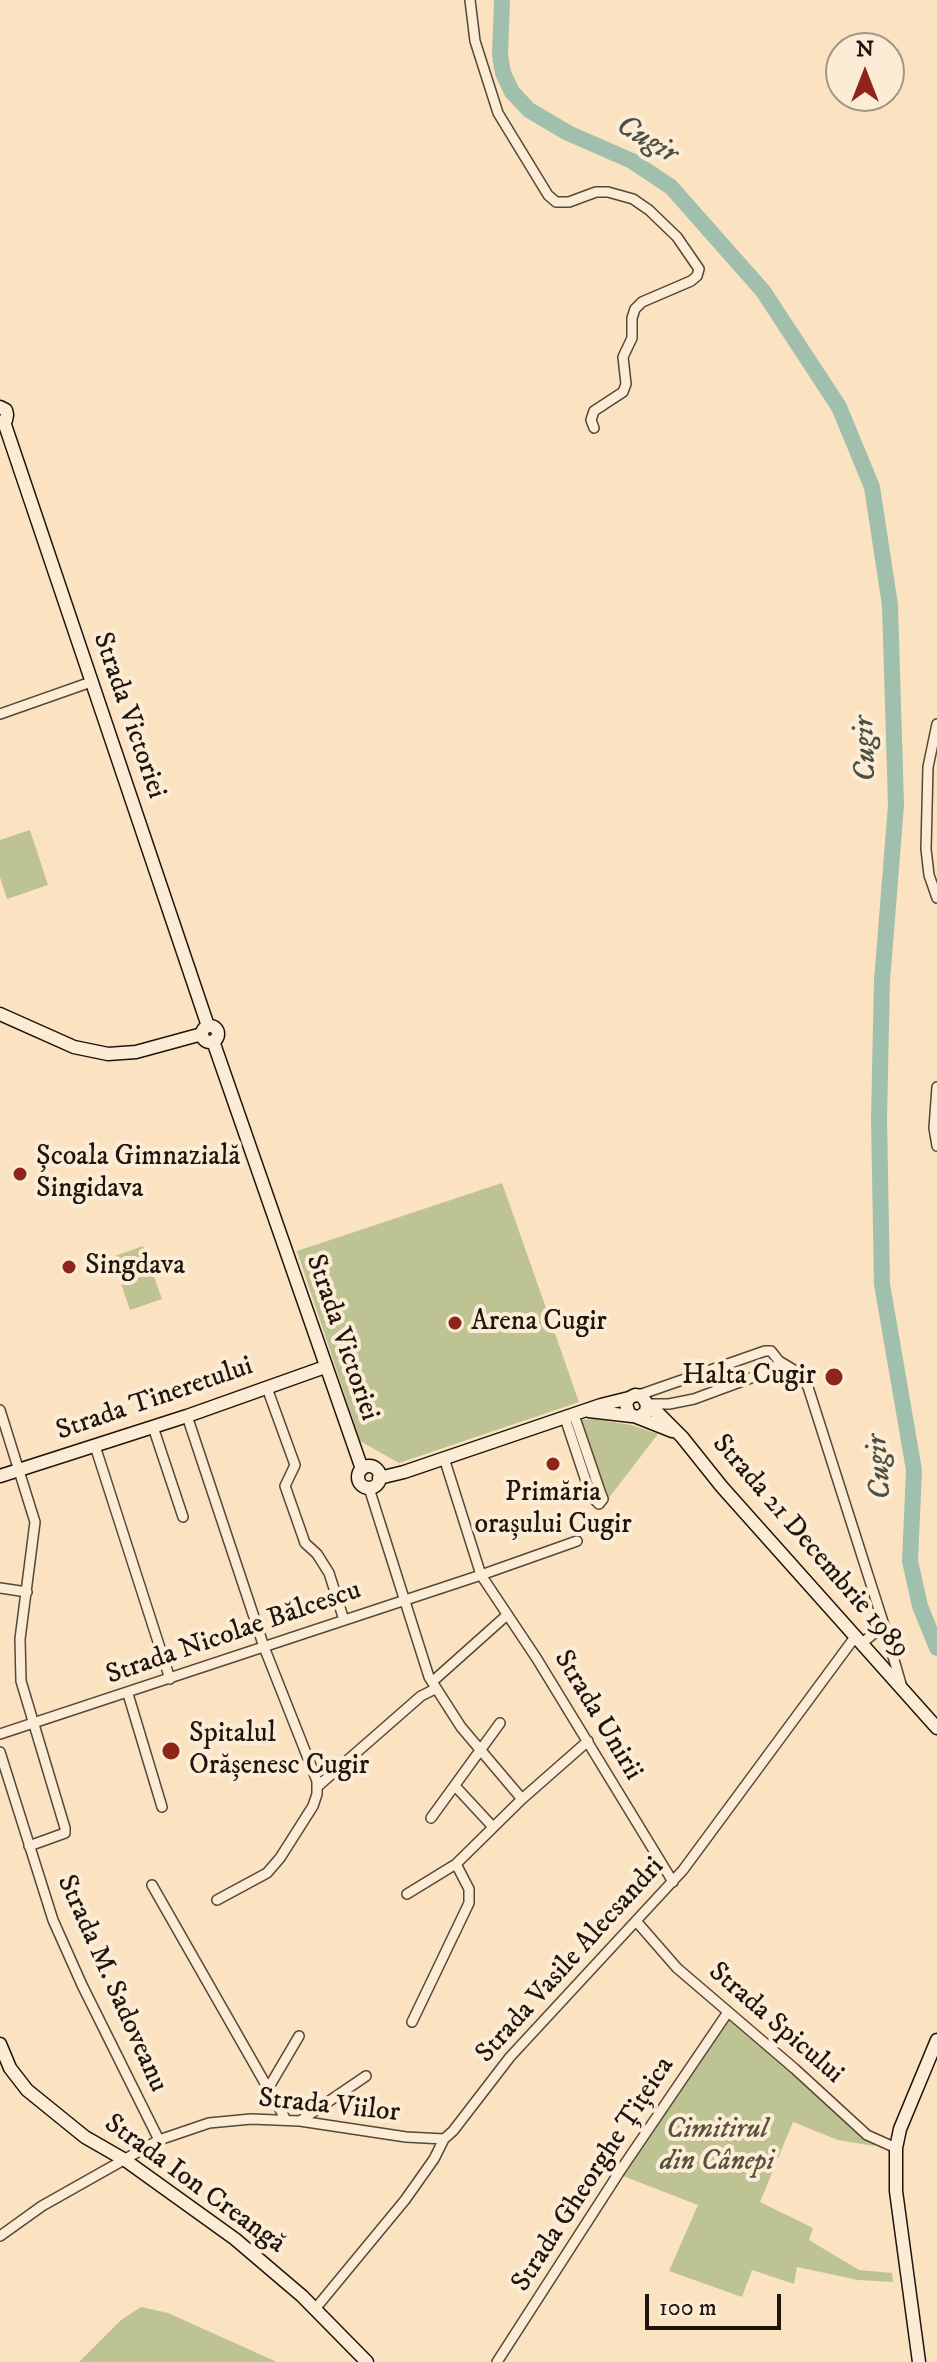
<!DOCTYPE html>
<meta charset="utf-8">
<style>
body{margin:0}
#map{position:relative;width:937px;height:2362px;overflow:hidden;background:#fbe2c0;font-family:"IM FELL DW Pica",serif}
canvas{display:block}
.north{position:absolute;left:825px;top:32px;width:80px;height:80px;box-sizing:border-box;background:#fcecd6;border:2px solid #a39685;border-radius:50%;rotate:0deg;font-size:22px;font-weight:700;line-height:32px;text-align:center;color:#1e150c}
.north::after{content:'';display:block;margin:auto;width:28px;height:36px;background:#8f2418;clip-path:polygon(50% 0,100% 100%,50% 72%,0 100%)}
.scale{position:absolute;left:645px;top:2294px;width:136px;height:36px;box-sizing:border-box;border:4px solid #1e150c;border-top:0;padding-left:10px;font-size:24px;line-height:28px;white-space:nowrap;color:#1e150c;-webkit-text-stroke:6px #fcecd6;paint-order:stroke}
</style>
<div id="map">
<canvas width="937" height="2362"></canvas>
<div class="north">N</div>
<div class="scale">100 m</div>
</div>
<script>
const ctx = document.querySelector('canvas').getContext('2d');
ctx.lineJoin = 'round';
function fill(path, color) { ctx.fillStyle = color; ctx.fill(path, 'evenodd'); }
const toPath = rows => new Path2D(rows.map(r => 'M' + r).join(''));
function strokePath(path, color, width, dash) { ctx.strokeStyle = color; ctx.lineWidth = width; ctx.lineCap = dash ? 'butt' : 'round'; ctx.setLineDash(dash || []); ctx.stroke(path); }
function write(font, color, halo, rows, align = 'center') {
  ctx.font = font + ' "IM FELL DW Pica",serif'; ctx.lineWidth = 8; ctx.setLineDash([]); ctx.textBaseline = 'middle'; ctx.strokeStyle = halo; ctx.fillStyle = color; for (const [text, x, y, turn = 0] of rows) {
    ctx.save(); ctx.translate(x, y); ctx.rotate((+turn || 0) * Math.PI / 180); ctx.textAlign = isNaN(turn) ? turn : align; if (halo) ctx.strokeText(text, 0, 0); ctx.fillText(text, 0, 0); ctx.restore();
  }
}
fill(toPath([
 [30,830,48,885,7,899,0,877,0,840],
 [502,1183,579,1402,399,1463,360,1441,297,1251],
 [143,1246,162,1299,130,1310,112,1257],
 [594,1419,631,1425,658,1434,608,1499,579,1420],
 [730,2019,875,2143,874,2146,838,2140,793,2122,760,2202,813,2228,809,2240,859,2270,892,2273,893,2282,858,2280,797,2267,794,2284,752,2270,742,2297,669,2271,698,2205,623,2176],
 [141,2307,168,2313,277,2362,79,2362,121,2320]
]), '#bdc393');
strokePath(toPath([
 [502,0,500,55,503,73,512,92,529,110,568,133,632,161,671,187,763,291,839,407,872,487,890,605,896,805,882,981,879,1118,882,1284,914,1470,910,1561,920,1606,937,1648]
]), '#a0bfac', 16);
const street = toPath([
 [470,0,475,41,498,113,548,195,556,202,569,202,596,192,608,192,633,199,649,210,677,237,699,269,697,276,691,281,642,302,635,309,632,318,632,338,623,357,626,384,623,392,594,411,591,420,594,428],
 [0,714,91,682],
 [937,724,928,767,926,849,929,875,937,898],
 [937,1087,934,1128,937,1146],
 [267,1388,295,1465,285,1486,305,1543,317,1554,329,1573,344,1620],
 [639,1395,765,1351,771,1351,779,1361,799,1373,808,1387,884,1625,901,1684],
 [647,1404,669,1404,694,1399,775,1369,779,1361],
 [0,1410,35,1522,20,1639,21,1681,65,1828,65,1833,29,1846],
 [187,1416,264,1647,317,1781,317,1794,313,1806,280,1858,267,1873,217,1900],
 [565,1418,591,1496,599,1504,603,1499,601,1494,574,1415],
 [153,1427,183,1517],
 [95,1446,170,1679],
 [444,1458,481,1575,537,1659,673,1882],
 [369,1488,429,1677,461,1727,522,1799],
 [0,1588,27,1592],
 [861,1644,884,1625],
 [432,1682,507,1615],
 [128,1694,162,1807],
 [0,1734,481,1575,577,1541],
 [0,1752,53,1920,82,1985,159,2140],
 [317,1787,421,1696,435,1689],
 [456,1787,493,1827],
 [431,1818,500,1723],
 [152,1885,286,2120],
 [407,1894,456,1864,522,1799,588,1741],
 [636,1921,677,1968,795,2069,867,2135,896,2148],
 [412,2022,469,1903,469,1889,456,1864],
 [269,2087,299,2036],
 [300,2121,366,2076],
 [0,2236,42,2206,159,2140,209,2123,251,2119,300,2121,406,2137,444,2139],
 [315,2309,405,2200,434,2159,444,2139,453,2131,510,2057,683,1870,855,1637],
 [497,2362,620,2171,728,2012]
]);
const secondary = toPath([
 [0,407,6,410,7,415,6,420,0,422],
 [4,422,208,1026],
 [0,1014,74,1047,108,1054,136,1052,202,1034],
 '202 1034a8 8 0 1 1 16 0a8 8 0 1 1-16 0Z',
 [213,1041,362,1469],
 [647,1407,658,1413,682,1437,722,1487,937,1728],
 [589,1411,632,1416],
 [639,1417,646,1412,647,1404,642,1396,635,1395,629,1398,626,1404,629,1414,672,1431],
 '358 1477a11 11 0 1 1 22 0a11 11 0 1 1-22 0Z',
 [0,1476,187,1416,325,1367],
 [379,1478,404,1472,601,1405,629,1398],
 [0,2044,10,2068,27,2090,85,2137,125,2160,235,2239,302,2296,367,2362],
 [919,2362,896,2191,896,2148,900,2129,937,2040]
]);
strokePath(street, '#554839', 12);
strokePath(secondary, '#1e150c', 15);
strokePath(street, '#fcecd6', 9);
strokePath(secondary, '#fcecd6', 12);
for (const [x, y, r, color] of [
 [20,1174,8,"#8f2418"],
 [69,1267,8,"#8f2418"],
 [455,1323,8,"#8f2418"],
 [834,1377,10,"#8f2418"],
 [553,1464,8,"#8f2418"],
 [171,1751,10,"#8f2418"]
]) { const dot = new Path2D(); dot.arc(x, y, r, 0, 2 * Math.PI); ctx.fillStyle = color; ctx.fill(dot); strokePath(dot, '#fcecd6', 3); }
write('28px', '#1e150c', '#fcecd6', [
 ["Strada Victoriei",128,716,71],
 ["Strada Victoriei",341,1338,71],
 ["Strada Tineretului",155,1400,-19],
 ["Strada 21 Decembrie 1989",810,1547,49],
 ["Strada Nicolae Bălcescu",234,1634,-19],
 ["Strada Unirii",597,1716,59],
 ["Strada Vasile Alecsandri",571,1961,-48],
 ["Strada M. Sadoveanu",111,1984,66],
 ["Strada Spicului",775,2024,41],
 ["Strada Viilor",329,2107,6],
 ["Strada Gheorghe Țițeica",594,2175,-57],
 ["Strada Ion Creangă",194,2185,36]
]);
write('28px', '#1e150c', '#fcecd6', [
 ["Școala Gimnazială",36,1158],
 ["Singidava",36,1190],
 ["Singdava",85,1267],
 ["Arena Cugir",471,1323],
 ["Halta Cugir",816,1377,"right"],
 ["Primăria",553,1494,"center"],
 ["orașului Cugir",553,1526,"center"],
 ["Spitalul",189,1735],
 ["Orășenesc Cugir",189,1767]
], 'left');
write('italic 28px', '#56523b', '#fcecd6', [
 ["Cimitirul",717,2131],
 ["din Cânepi",717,2163]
]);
write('italic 30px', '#4c5044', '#fcecd6', [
 ["Cugir",646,141,31],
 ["Cugir",867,749,-92],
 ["Cugir",881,1467,-94]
]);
</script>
